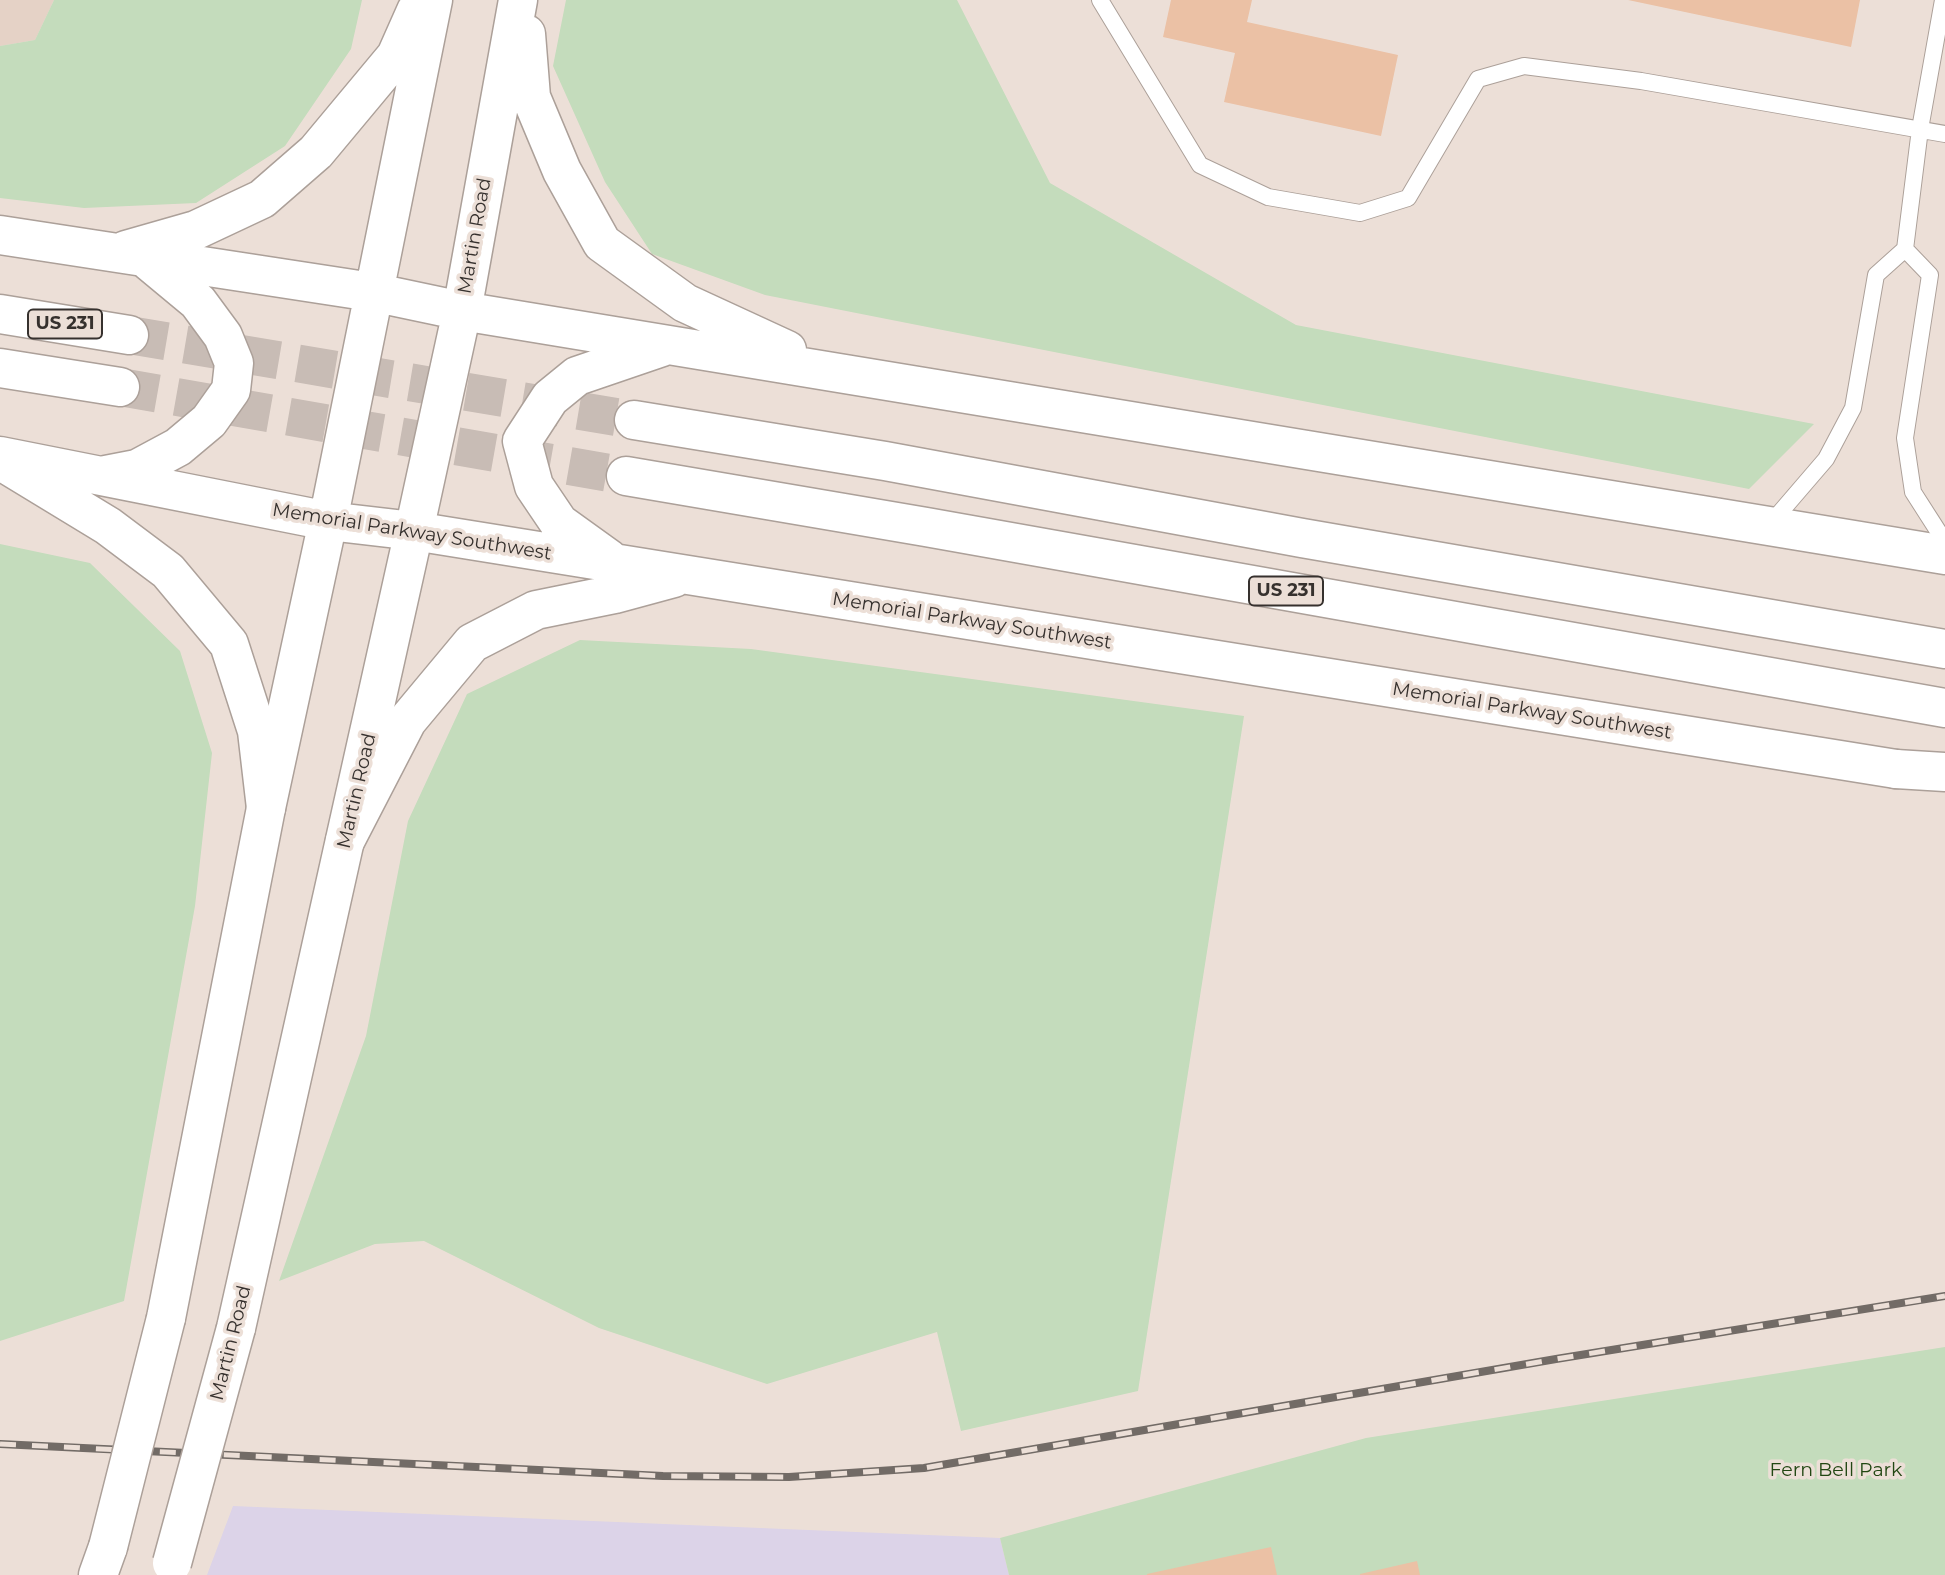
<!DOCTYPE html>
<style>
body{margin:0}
canvas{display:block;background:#ecdfd7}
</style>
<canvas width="1945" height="1575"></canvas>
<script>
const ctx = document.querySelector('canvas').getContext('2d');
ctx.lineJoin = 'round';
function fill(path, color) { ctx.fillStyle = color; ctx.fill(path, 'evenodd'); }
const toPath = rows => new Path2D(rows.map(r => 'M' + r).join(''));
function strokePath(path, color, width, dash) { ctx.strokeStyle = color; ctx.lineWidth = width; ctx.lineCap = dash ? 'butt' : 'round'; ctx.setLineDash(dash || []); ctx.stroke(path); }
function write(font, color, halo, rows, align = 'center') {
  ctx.font = font + ' Montserrat,sans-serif'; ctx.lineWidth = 7; ctx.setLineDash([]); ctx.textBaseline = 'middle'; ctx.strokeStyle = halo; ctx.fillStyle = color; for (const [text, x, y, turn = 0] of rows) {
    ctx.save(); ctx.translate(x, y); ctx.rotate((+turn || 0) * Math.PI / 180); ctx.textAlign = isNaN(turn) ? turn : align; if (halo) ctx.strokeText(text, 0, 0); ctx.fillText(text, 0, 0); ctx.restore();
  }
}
fill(toPath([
 [0,0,54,0,35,40,0,46]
]), '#e5d2c6');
fill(toPath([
 [233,1506,1000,1538,1009,1575,207,1575]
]), '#dcd3e8');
fill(toPath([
 [54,0,362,0,351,49,285,146,196,203,84,208,0,198,0,46,35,40],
 [566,0,957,0,1050,183,1296,325,1814,424,1749,489,765,295,652,254,605,182,553,66],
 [0,544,90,563,180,651,212,753,195,906,124,1301,0,1341],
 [580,640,751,649,1244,716,1138,1391,961,1431,937,1332,767,1384,599,1328,424,1241,375,1244,279,1281,366,1036,408,821,467,694],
 [1945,1347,1945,1575,1009,1575,1000,1538,1366,1438]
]), '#c4dcbc');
fill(toPath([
 [1171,0,1252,0,1247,22,1398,55,1381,136,1224,102,1235,53,1163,37],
 [1628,0,1860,0,1851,47],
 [1271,1547,1277,1575,1147,1575,1147,1574],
 [1417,1561,1420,1575,1360,1575,1360,1574]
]), '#ebc1a5');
strokePath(toPath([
 [129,335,634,420],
 [120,387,626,476]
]), '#c8bcb5', 38, [38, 19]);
const lane = toPath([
 [1100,0,1200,165,1268,197,1360,213,1408,198,1478,79,1524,66,1641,81,1945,134],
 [1905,249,1930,275,1905,438,1913,492,1945,542],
 [1771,523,1826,459,1853,408,1876,275,1905,249,1920,129,1943,0]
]);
const secondary = toPath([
 [166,1318,266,808,328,521],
 [236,1328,414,531],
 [98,1575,108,1547]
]);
const primary = toPath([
 [526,34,531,97,562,171,602,243,685,303,787,350],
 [0,235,372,292,462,311,1945,555],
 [126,250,196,230,262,199,316,152,396,56,416,11],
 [0,456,328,521,414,531,1896,769],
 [11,467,108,526,168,571,229,644,257,731,266,808],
 [106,475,137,469,178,447,209,421,231,390,234,363,223,336,198,302,145,258],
 [328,521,433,0],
 [414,531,462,311,518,0],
 [609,559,559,523,534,486,522,441,550,398,577,376,662,347],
 [345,841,407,721,472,643,536,610,615,594,674,578]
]);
const highway = toPath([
 [0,314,129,335],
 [0,368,120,387],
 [634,420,885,461,1302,538,1945,649],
 [626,476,926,527,1945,708],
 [1896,769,1945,772]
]);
strokePath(lane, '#aca099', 18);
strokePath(secondary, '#aca099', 41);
strokePath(primary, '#aca099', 41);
strokePath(highway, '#aca099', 41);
strokePath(lane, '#fff', 16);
strokePath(secondary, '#fff', 38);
strokePath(primary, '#fff', 38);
strokePath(highway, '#fff', 38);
const rail = toPath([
 [0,1444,663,1476,789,1477,924,1468,1556,1359,1945,1296]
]);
strokePath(rail, '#726b66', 8);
strokePath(rail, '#ecdfd7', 5, [16]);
const secondaryBridge = toPath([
 [108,1547,166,1318],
 [172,1563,236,1328]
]);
strokePath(secondaryBridge, '#aca099', 41, []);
strokePath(secondaryBridge, '#fff', 38);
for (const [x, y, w] of [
 [65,324,74],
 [1286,591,74]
]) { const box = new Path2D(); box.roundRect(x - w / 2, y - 14.5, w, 29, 5); ctx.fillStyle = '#ecdfd7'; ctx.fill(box); strokePath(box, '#36312e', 2); }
write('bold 18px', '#36312e', null, [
 ["US 231",65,324],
 ["US 231",1286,591]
]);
write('19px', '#36312e', '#ecdfd7', [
 ["Martin Road",475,236,-80],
 ["Memorial Parkway Southwest",412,532,9],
 ["Memorial Parkway Southwest",972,621,9],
 ["Memorial Parkway Southwest",1532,711,9],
 ["Martin Road",357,791,-77],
 ["Martin Road",231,1343,-76]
]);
write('19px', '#224713', '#ecdfd7', [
 ["Fern Bell Park",1836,1470]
]);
</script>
